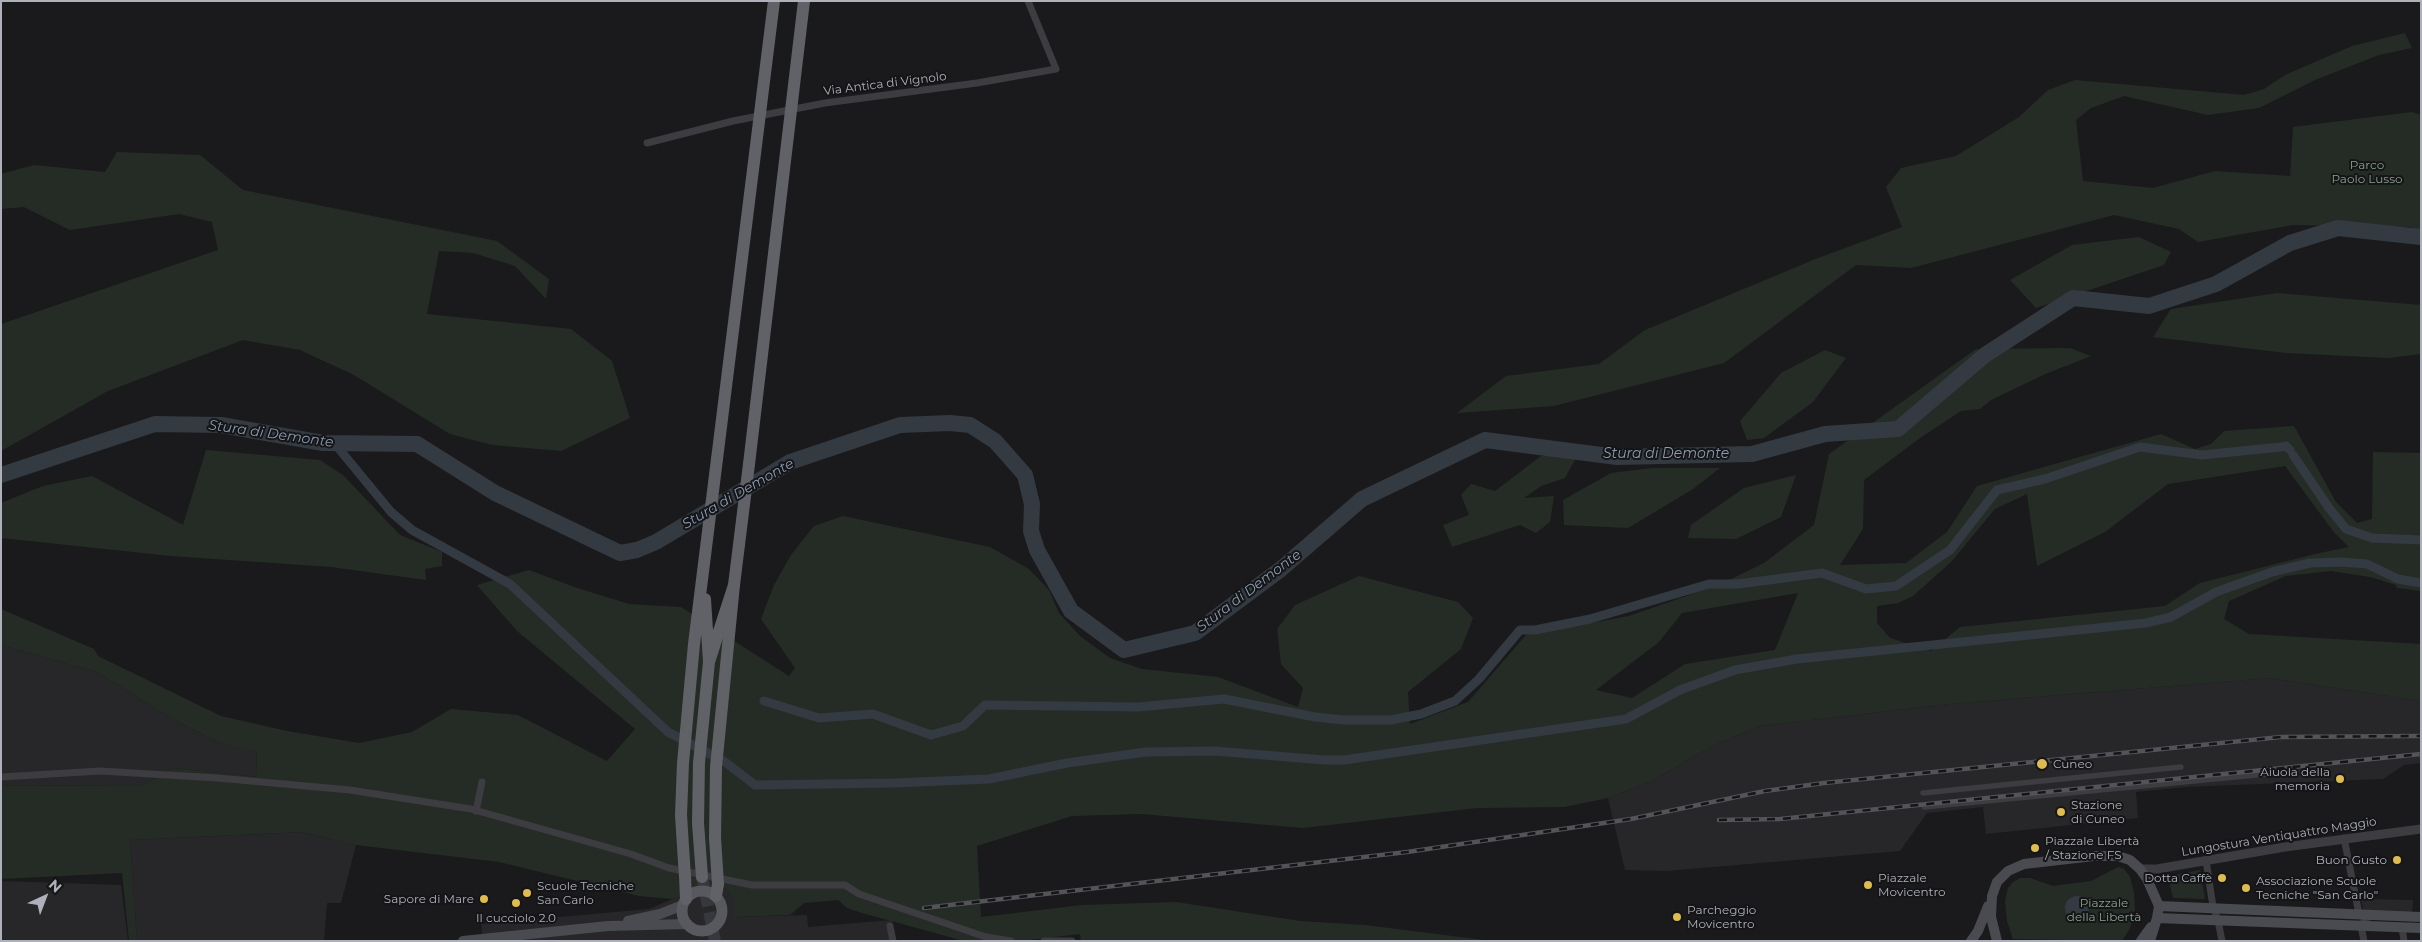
<!DOCTYPE html>
<meta charset="utf-8">
<style>
body{margin:0}
#map{position:relative;width:2422px;height:942px;overflow:hidden;background:#1a1a1c;font-family:Montserrat,sans-serif}
canvas{display:block}
.frame{position:absolute;inset:0;border:2px solid #aeb1ba;pointer-events:none}
.north{position:absolute;left:20px;top:872px;width:50px;height:50px;-webkit-text-stroke:4px #151517;paint-order:stroke;rotate:43deg;font-size:14px;font-weight:700;line-height:20px;text-align:center;color:#aeb1ba}
.north::after{content:'';display:block;margin:auto;width:18px;height:22px;background:#aeb1ba;clip-path:polygon(50% 0,100% 100%,50% 72%,0 100%)}
</style>
<div id="map">
<canvas width="2422" height="942"></canvas>
<div class="frame"></div>
<div class="north">N</div>
</div>
<script>
const ctx = document.querySelector('canvas').getContext('2d');
ctx.lineJoin = 'round';
function fill(path, color) { ctx.fillStyle = color; ctx.fill(path, 'evenodd'); }
const toPath = rows => new Path2D(rows.map(r => 'M' + r).join(''));
function strokePath(path, color, width, dash) { ctx.strokeStyle = color; ctx.lineWidth = width; ctx.lineCap = dash ? 'butt' : 'round'; ctx.setLineDash(dash || []); ctx.stroke(path); }
function write(font, color, halo, rows, align = 'center') {
  ctx.font = font + ' Montserrat,sans-serif'; ctx.lineWidth = 4; ctx.setLineDash([]); ctx.textBaseline = 'middle'; ctx.strokeStyle = halo; ctx.fillStyle = color; for (const [text, x, y, turn = 0] of rows) {
    ctx.save(); ctx.translate(x, y); ctx.rotate((+turn || 0) * Math.PI / 180); ctx.textAlign = isNaN(turn) ? turn : align; if (halo) ctx.strokeText(text, 0, 0); ctx.fillText(text, 0, 0); ctx.restore();
  }
}
fill(toPath([
 [1,645,97,672,171,718,218,742,257,751,256,777,173,768,144,785,1,786],
 [2270,678,2421,701,2421,763,2404,765,2383,779,2186,787,2136,792,2138,818,1986,834,1983,807,1927,813,1900,851,1667,871,1625,870,1608,798,1654,780,1712,746,1759,726,1949,704],
 [301,832,356,845,341,903,327,903,324,941,137,941,130,840],
 [1,881,121,885,128,941,1,941],
 [723,885,734,900,735,917,807,915,808,927,892,920,896,941,483,941,481,924,649,909,672,899],
 [2361,899,2413,900,2412,913,2365,911,2363,909]
]), '#272629');
fill(toPath([
 [2405,33,2412,48,2379,55,2315,80,2259,108,2208,115,2124,96,2091,108,2076,120,2083,181,2153,188,2215,171,2290,176,2293,127,2412,112,2421,115,2421,230,2409,227,2293,225,2198,242,2179,229,2114,215,1911,268,1856,265,1724,363,1554,406,1457,413,1506,376,1599,364,1645,330,1818,258,1902,227,1886,187,1901,168,1956,156,2019,117,2048,90,2075,80,2244,95,2264,89,2285,75,2352,46],
 [117,152,200,155,243,190,497,241,549,279,546,299,515,266,473,253,439,251,427,314,571,329,612,361,630,418,561,451,492,445,450,434,354,375,300,350,243,340,108,391,1,451,1,324,218,250,212,222,179,214,70,230,24,207,1,209,1,174,34,165,105,172],
 [2139,237,2171,252,2164,265,2036,308,2010,280,2072,245],
 [2277,293,2421,305,2421,354,2389,358,2286,353,2153,337,2171,309],
 [2070,348,2091,356,2043,375,1991,400,1980,409,1961,411,1920,438,1864,480,1863,529,1840,565,1906,563,1947,532,1977,486,2161,434,2195,449,2211,444,2224,431,2294,426,2336,502,2357,523,2372,519,2373,452,2421,453,2421,591,2397,588,2396,585,2370,577,2331,571,2286,576,2229,601,2224,619,2249,634,2421,644,2421,701,2270,678,1949,704,1759,726,1712,746,1654,780,1608,798,1564,807,1477,808,1303,828,1141,814,1072,816,977,846,981,917,1082,905,1176,902,1300,921,1365,925,1492,941,1081,941,1080,934,1021,941,964,941,862,913,847,908,838,900,804,903,790,915,734,917,734,900,723,885,672,899,639,896,499,862,356,845,301,832,130,840,137,941,129,941,122,873,1,879,1,786,144,785,173,768,256,777,257,752,218,742,171,718,97,672,1,645,1,609,94,649,98,656,221,716,287,731,359,743,412,732,451,709,518,715,607,761,635,729,517,631,477,585,529,570,577,588,629,604,681,607,789,676,795,668,761,619,774,585,791,555,814,526,843,516,990,547,1029,569,1049,590,1059,613,1080,636,1110,658,1142,669,1218,677,1298,707,1303,688,1281,664,1277,629,1295,605,1359,576,1458,602,1473,618,1461,649,1408,692,1410,724,1468,702,1526,635,1629,616,1721,584,1764,563,1814,525,1829,454,1976,349],
 [2285,466,2333,531,2349,547,2315,554,2200,583,2165,606,1960,627,1931,651,1890,638,1877,623,1877,606,1898,603,1913,596,1951,562,1995,509,2027,494,2037,566,2105,532,2168,484],
 [1798,593,1775,650,1685,664,1632,698,1596,690,1659,642,1682,613],
 [1825,350,1846,358,1813,402,1764,438,1747,440,1740,421,1781,373],
 [206,450,320,460,343,475,400,535,442,552,442,566,425,569,426,580,331,567,171,556,1,538,1,503,43,486,92,476,183,525],
 [1541,456,1577,456,1565,478,1541,486,1524,498,1554,496,1550,522,1536,533,1520,525,1452,547,1443,525,1469,515,1461,495,1471,484,1495,491],
 [1652,468,1720,468,1693,489,1628,528,1564,525,1563,500,1611,473],
 [1796,475,1781,517,1736,539,1688,538,1691,525,1744,488],
 [2118,867,2124,869,2130,877,2134,892,2135,914,2129,930,2122,941,2013,939,2007,921,2005,901,2008,888,2013,882,2020,878,2030,878,2053,886,2091,881],
 [2200,870,2205,899,2173,898,2168,876]
]), '#252c26');
fill(toPath([
 '2065 908a12 12 0 1 1 24 0a12 12 0 1 1-24 0Z'
]), '#333a41');
strokePath(toPath([
 [335,444,391,512,412,530,510,584,668,732,725,762,755,785,894,783,989,779,1067,763,1146,752,1215,751,1324,760,1344,760,1626,719,1680,690,1735,670,1797,659,2146,623,2171,617,2216,592,2272,572,2310,563,2341,562,2367,564,2398,579,2421,583],
 [2293,455,2329,508,2346,529,2372,538,2421,540],
 [764,701,819,718,873,714,931,735,963,726,985,705,1138,707,1224,699,1315,717,1344,720,1391,720,1421,714,1455,701,1479,679,1520,630,1535,630,1590,619,1709,584,1738,584,1822,573,1866,589,1896,586,1950,550,1997,490,2045,479,2140,447,2202,455,2281,447,2286,446,2290,450]
]), '#333a41', 9);
strokePath(toPath([
 [1,475,155,424,221,425,323,443,417,444,495,493,620,553,637,550,656,542,790,462,900,425,950,423,970,425,995,441,1025,475,1032,504,1031,531,1037,550,1071,611,1124,650,1195,633,1281,569,1362,499,1485,440,1617,457,1752,454,1825,434,1898,429,1985,355,2073,298,2149,306,2216,284,2290,243,2338,228,2421,237]
]), '#333a41', 16);
strokePath(toPath([
 [702,877,715,941]
]), '#38383c', 12, [12, 6]);
strokePath(toPath([
 [1923,793,2181,767],
 [1924,807,2277,773]
]), '#3c3c41', 5.5);
strokePath(toPath([
 [647,143,733,121,825,103,977,83,1056,69,1028,1],
 [1,777,100,771,218,778,350,790,471,809,631,854,669,868,752,885,845,885,859,894,986,937,1011,941],
 [476,811,482,782],
 [2344,838,2359,914],
 [2206,860,2213,907,2218,920,2222,941],
 [890,926,893,941],
 [2402,927,2404,941],
 [1044,941,1072,941],
 [2364,941,2361,926,2366,918,2372,916]
]), '#3c3c41', 7);
strokePath(toPath([
 [2140,869,2157,869,2285,847,2421,829]
]), '#3c3c41', 9);
strokePath(toPath([
 [2159,906,2421,917],
 [2157,918,2421,928],
 [628,921,660,914,683,905],
 [463,941,608,926,687,924],
 [1971,941,1978,931,1988,906],
 [1997,941,1991,917,1992,896,1997,882,2008,871,2024,864,2094,856,2118,856,2130,860,2140,869,2147,879,2159,906,2157,918,2150,941],
 [2141,941,2151,927]
]), '#4a4b50', 10);
strokePath(toPath([
 '682 911a20 20 0 1 1 40 0a20 20 0 1 1-40 0Z'
]), '#58595f', 11);
strokePath(toPath([
 [709,662,734,585,749,464],
 [699,763,709,662,705,599],
 [684,862,681,815,683,763,694,644,717,459],
 [685,876,686,899],
 [716,896,718,884]
]), '#606268', 12);
const rail = toPath([
 [1719,820,1780,819,2421,754],
 [924,908,1407,852,1631,819,1765,791,1824,783,2281,737,2421,736]
]);
strokePath(rail, '#535459', 4.5);
strokePath(rail, '#151517', 2.5, [8]);
strokePath(toPath([
 [717,459,774,1],
 [749,464,804,1],
 [699,763,698,823,702,877],
 [684,862,685,876],
 [718,884,715,838,716,767,734,585]
]), '#606268', 12);
for (const [x, y, r, color] of [
 [2042,764,6,"#debc50"],
 [2340,779,5,"#debc50"],
 [2061,812,5,"#debc50"],
 [2035,848,5,"#debc50"],
 [2397,860,5,"#debc50"],
 [2222,878,5,"#debc50"],
 [1868,885,5,"#debc50"],
 [2246,888,5,"#debc50"],
 [527,893,5,"#debc50"],
 [484,899,5,"#debc50"],
 [516,903,5,"#debc50"],
 [1677,917,5,"#debc50"]
]) { const dot = new Path2D(); dot.arc(x, y, r, 0, 2 * Math.PI); ctx.fillStyle = color; ctx.fill(dot); strokePath(dot, '#151517', 2); }
write('12px', '#aeb1ba', '#151517', [
 ["Via Antica di Vignolo",885,84,-7],
 ["Lungostura Ventiquattro Maggio",2279,837,-9]
]);
write('12px', '#88a38c', '#151517', [
 ["Parco",2367,165],
 ["Paolo Lusso",2367,179],
 ["Piazzale",2104,903],
 ["della Libertà",2104,917]
]);
write('12px', '#aeb1ba', '#151517', [
 ["Cuneo",2053,764],
 ["Aiuola della",2330,772,"right"],
 ["memoria",2330,786,"right"],
 ["Stazione",2071,805],
 ["di Cuneo",2071,819],
 ["Piazzale Libertà",2045,841],
 ["/ Stazione FS",2045,855],
 ["Buon Gusto",2387,860,"right"],
 ["Piazzale",1878,878],
 ["Movicentro",1878,892],
 ["Dotta Caffè",2212,878,"right"],
 ["Associazione Scuole",2256,881],
 ["Tecniche \"San Carlo\"",2256,895],
 ["Scuole Tecniche",537,886],
 ["San Carlo",537,900],
 ["Sapore di Mare",474,899,"right"],
 ["Parcheggio",1687,910],
 ["Movicentro",1687,924],
 ["Il cucciolo 2.0",516,918,"center"]
], 'left');
write('italic 14px', '#8a9bb1', '#151517', [
 ["Stura di Demonte",271,434,8],
 ["Stura di Demonte",1666,454],
 ["Stura di Demonte",738,494,-30],
 ["Stura di Demonte",1249,591,-37]
]);
</script>
